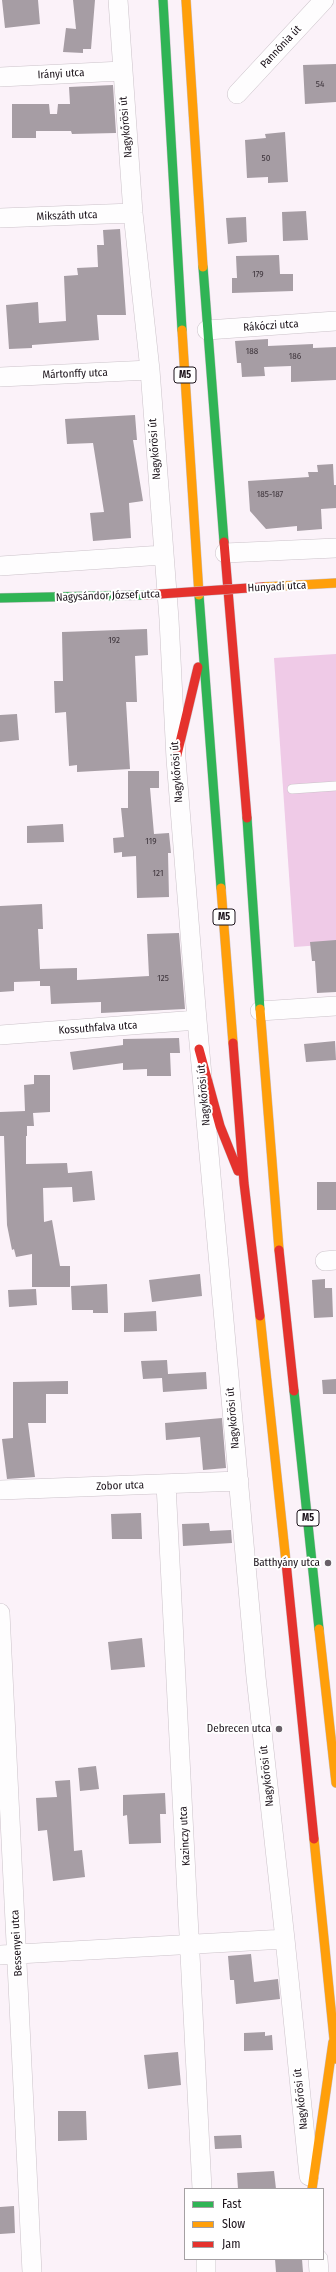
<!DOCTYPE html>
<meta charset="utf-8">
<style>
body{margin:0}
#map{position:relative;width:336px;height:2272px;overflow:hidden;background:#fbf2f9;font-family:"Fira Sans Condensed",sans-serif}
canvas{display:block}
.legend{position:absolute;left:184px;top:2188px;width:140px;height:72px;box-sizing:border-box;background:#fff;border:1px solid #a4a0a3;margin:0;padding:5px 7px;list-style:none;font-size:12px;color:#1b121a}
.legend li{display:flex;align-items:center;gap:8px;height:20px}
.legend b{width:20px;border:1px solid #a4a0a3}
</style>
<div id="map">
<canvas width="336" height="2272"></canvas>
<ul class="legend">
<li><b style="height:5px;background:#30b455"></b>Fast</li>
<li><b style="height:5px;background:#ff9f0a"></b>Slow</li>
<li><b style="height:5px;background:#e5322d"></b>Jam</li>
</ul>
</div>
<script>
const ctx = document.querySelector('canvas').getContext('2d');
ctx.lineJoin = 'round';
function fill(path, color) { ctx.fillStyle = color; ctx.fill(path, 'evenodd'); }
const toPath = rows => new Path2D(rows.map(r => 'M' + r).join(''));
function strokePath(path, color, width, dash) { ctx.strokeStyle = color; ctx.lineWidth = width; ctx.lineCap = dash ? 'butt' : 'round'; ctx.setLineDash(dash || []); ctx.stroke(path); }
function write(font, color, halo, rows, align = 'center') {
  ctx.font = font + ' "Fira Sans Condensed",sans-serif'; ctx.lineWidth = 4; ctx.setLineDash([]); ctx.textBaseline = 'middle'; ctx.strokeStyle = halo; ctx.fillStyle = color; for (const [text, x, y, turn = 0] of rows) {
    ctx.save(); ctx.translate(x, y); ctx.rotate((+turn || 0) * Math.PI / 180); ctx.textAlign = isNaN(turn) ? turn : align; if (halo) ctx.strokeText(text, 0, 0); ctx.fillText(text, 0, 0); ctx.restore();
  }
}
fill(toPath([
 [336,654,336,944,294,947,274,658]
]), '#efcae7');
fill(toPath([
 [2,0,38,0,40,24,5,28],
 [73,0,95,0,91,49,83,49,83,53,63,52,66,28,76,29],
 [336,64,336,102,305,104,303,65],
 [113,85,116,133,72,134,71,131,36,131,36,138,12,138,12,104,49,104,50,114,57,114,58,104,70,104,69,87],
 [285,132,288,182,268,183,268,177,247,178,245,140,266,138,265,134],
 [306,211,308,240,283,241,282,212],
 [246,217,247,242,228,244,226,218],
 [120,229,126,315,97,315,99,340,32,345,32,348,9,349,6,305,38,302,39,323,66,321,64,276,78,275,77,268,98,267,97,245,104,245,103,230],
 [279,255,280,274,293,274,293,291,232,293,232,278,237,278,236,256],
 [268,339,268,346,313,344,313,348,336,347,336,380,291,382,291,366,264,367,265,376,242,377,241,363,237,363,235,341],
 [135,415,137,440,133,440,143,501,129,503,131,538,93,541,90,513,104,512,93,443,67,444,65,419],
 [333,464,334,485,336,485,336,508,321,509,322,529,297,531,297,526,266,529,250,511,248,481,309,477,308,472,318,472,317,465],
 [147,629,148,655,135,656,137,702,126,702,130,769,77,772,77,765,69,766,66,712,55,713,54,681,63,681,62,632],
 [17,714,19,740,0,742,0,715],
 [128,771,159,771,159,788,150,788,154,834,169,833,171,853,168,853,169,897,137,898,136,856,122,857,122,852,114,853,113,838,124,837,121,808,128,808],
 [63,824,64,842,27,843,27,826],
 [42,904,43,929,38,929,40,969,77,968,77,980,149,976,147,934,179,933,185,1009,101,1013,101,1002,51,1004,50,986,40,986,40,981,14,982,14,991,0,992,0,906],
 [336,940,336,992,317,993,315,961,312,961,310,942],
 [179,1038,180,1053,170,1053,171,1076,147,1076,147,1069,123,1070,123,1063,73,1070,70,1052,123,1045,123,1039],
 [335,1041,336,1060,306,1062,304,1044],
 [34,1075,50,1075,50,1112,33,1113,34,1126,27,1126,27,1136,26,1136,26,1164,67,1163,68,1173,92,1171,95,1200,73,1202,72,1187,43,1188,44,1222,52,1220,60,1266,70,1266,70,1287,32,1287,32,1254,16,1257,14,1249,12,1250,7,1225,4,1136,0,1136,0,1112,25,1111,24,1085,34,1084],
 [317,1182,336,1182,336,1210,317,1210],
 [200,1274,202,1296,152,1302,149,1280],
 [325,1279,325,1288,332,1288,333,1317,314,1318,312,1280],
 [107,1284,108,1313,93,1313,93,1310,72,1310,71,1286],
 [36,1289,37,1305,9,1307,8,1290],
 [156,1311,157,1331,124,1332,124,1313],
 [167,1360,168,1374,206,1372,207,1389,163,1392,162,1378,143,1379,141,1361],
 [336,1379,336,1394,323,1394,322,1380],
 [68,1381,68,1394,46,1394,46,1423,28,1423,35,1477,7,1479,2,1439,13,1438,13,1382],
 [222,1418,226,1468,203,1470,200,1437,166,1440,165,1423],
 [141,1513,142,1539,112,1539,111,1514],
 [209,1523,210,1531,231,1530,232,1543,183,1546,182,1524],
 [142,1638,145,1667,111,1670,108,1642],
 [96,1766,99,1789,80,1791,78,1768],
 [70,1780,74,1851,82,1850,85,1877,53,1881,47,1830,38,1831,36,1798,57,1797,55,1781],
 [165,1793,166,1814,160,1814,161,1843,129,1844,127,1815,123,1816,123,1795],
 [251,1954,254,1982,278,1979,280,1999,236,2004,234,1980,230,1980,228,1956],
 [265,2032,265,2036,272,2035,273,2050,244,2051,244,2033],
 [178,2052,181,2085,148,2089,144,2055],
 [58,2111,86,2111,87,2140,58,2141],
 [241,2135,242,2148,215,2149,214,2136],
 [274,2171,276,2189,238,2189,237,2173],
 [14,2206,15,2233,0,2234,0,2207],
 [275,2259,302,2259,303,2272,276,2272]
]), '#a69da4');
const lane = toPath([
 [292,789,336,786]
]);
const street = toPath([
 [118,0,133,213,150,370,169,619,176,759,197,1020,256,1677,285,1939,309,2176],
 [0,77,122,71],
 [237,94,324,0],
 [0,218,133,213],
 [207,330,336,321],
 [0,377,150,370],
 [225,553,336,548],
 [0,566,163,555],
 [260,1011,336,1006],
 [0,1035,197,1020],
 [325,1261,336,1260],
 [166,1484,202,2189],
 [0,1490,239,1481],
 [0,1613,32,2272],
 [0,1955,285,1939],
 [206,2259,206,2272],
 [318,2259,319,2272]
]);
const fast = toPath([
 [163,0,182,330],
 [203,267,224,542],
 [199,595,221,888],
 [0,598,145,595],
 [247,818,260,1009],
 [294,1391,319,1629]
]);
const slow = toPath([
 [186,0,203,267],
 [182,330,199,595],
 [263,587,336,583],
 [221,888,233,1043],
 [260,1009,279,1250],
 [260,1316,286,1562],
 [319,1629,336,1783],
 [314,1839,336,2059],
 [312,2189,333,2042]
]);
const jam = toPath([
 [224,542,247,818],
 [176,759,198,667],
 [233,1043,244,1183,260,1316],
 [199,1049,220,1126,238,1171],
 [279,1250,294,1391],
 [286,1562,314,1839]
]);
strokePath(lane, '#cbc2c9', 10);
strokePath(street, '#cbc2c9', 20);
strokePath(fast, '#cbc2c9', 10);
strokePath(slow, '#cbc2c9', 10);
strokePath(jam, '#cbc2c9', 10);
strokePath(lane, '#fefdfe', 9);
strokePath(street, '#fefdfe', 19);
strokePath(fast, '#30b455', 9);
strokePath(slow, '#ff9f0a', 9);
strokePath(jam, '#e5322d', 9);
const jamBridge = toPath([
 [145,595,263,587]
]);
strokePath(jamBridge, '#cbc2c9', 10, []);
strokePath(jamBridge, '#e5322d', 9);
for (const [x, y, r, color] of [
 [328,1563,4,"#696068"],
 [279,1729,4,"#696068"]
]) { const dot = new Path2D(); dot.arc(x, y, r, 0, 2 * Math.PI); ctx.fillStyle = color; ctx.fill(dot); strokePath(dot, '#fff', 1.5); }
write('9px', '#3e353c', null, [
 ["54",320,84],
 ["50",266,158],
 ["179",258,274],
 ["188",252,351],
 ["186",295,356],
 ["185-187",270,494],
 ["192",114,640],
 ["119",151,841],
 ["121",158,873],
 ["125",163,978]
]);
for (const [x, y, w] of [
 [185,375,22],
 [224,917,22],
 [308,1518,22]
]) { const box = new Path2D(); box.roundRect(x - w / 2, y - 8, w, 16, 3); ctx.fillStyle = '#fff'; ctx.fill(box); strokePath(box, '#1b121a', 1); }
write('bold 10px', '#1b121a', null, [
 ["M5",185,375],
 ["M5",224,917],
 ["M5",308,1518]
]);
write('11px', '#1b121a', '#fff', [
 ["Pannónia út",281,47,-47],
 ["Irányi utca",61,74,-3],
 ["Nagykőrösi út",126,127,-95],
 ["Mikszáth utca",67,216,-2],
 ["Rákóczi utca",271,326,-4],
 ["Mártonffy utca",75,374,-2],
 ["Nagykőrösi út",155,449,-94],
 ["Hunyadi utca",277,587,-3],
 ["Nagysándor József utca",108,596,-2],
 ["Nagykőrösi út",177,772,-94],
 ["Kossuthfalva utca",98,1028,-4],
 ["Nagykőrösi út",204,1095,-95],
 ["Nagykőrösi út",233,1418,-95],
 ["Zobor utca",120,1486,-2],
 ["Nagykőrösi út",267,1776,-96],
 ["Kazinczy utca",185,1836,-93],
 ["Bessenyei utca",17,1943,-93],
 ["Nagykőrösi út",301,2099,-96]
]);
write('11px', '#1b121a', '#fff', [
 ["Batthyány utca",320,1563],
 ["Debrecen utca",271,1729]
], 'right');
</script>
